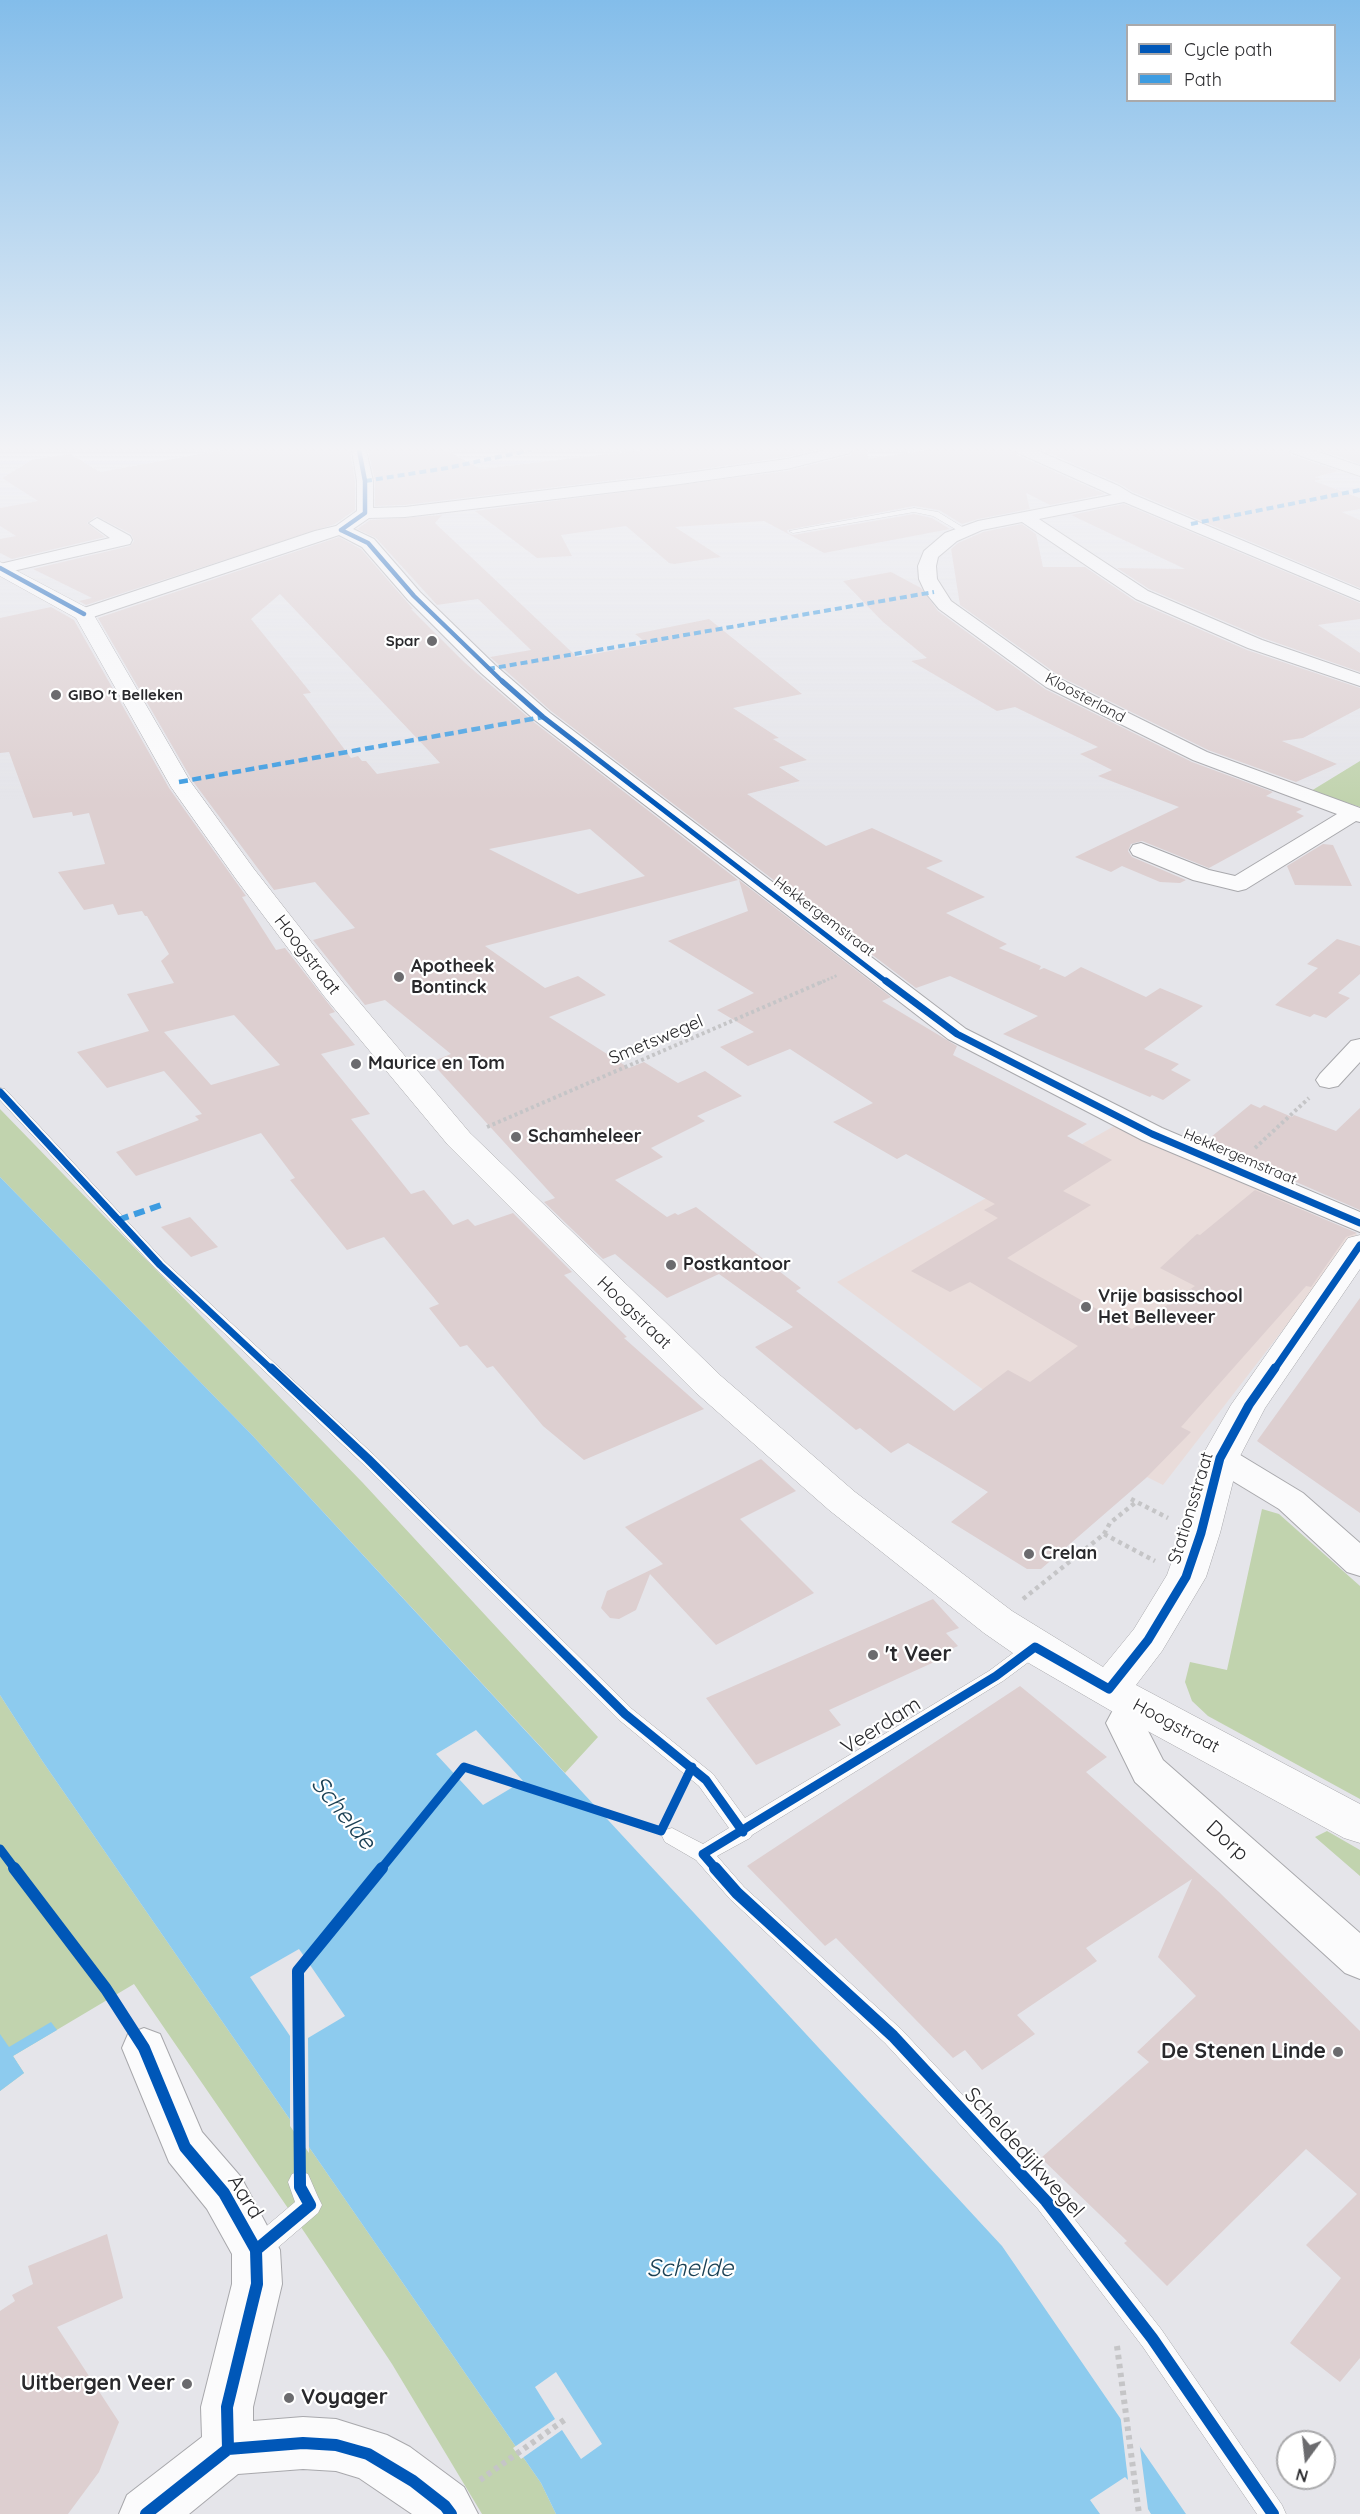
<!DOCTYPE html>
<style>
body{margin:0}
#map{position:relative;width:1360px;height:2514px;overflow:hidden;background:#e5e5ea;font-family:Quicksand,sans-serif}
canvas{display:block}
.legend{position:absolute;left:1126px;top:24px;width:210px;height:78px;box-sizing:border-box;background:#fff;border:2px solid #a9a9ab;margin:0;padding:8px 10px;list-style:none;font-size:18px;color:#29292c}
.legend li{display:flex;align-items:center;gap:12px;height:30px}
.legend b{width:30px;border:2px solid #a9a9ab}
.north{position:absolute;left:1276px;top:2430px;width:60px;height:60px;box-sizing:border-box;background:#fff;border:2px solid #a9a9ab;border-radius:50%;rotate:195deg;font-size:16px;font-weight:700;line-height:24px;text-align:center;color:#29292c}
.north::after{content:'';display:block;margin:auto;width:21px;height:27px;background:#6b6b6e;clip-path:polygon(50% 0,100% 100%,50% 72%,0 100%)}
</style>
<div id="map">
<canvas width="1360" height="2514"></canvas>
<ul class="legend">
<li><b style="height:8px;background:#0057b8"></b>Cycle path</li>
<li><b style="height:8px;background:#3d9ce1"></b>Path</li>
</ul>
<div class="north">N</div>
</div>
<script>
const ctx = document.querySelector('canvas').getContext('2d');
ctx.lineJoin = 'round';
function fill(path, color) { ctx.fillStyle = color; ctx.fill(path, 'evenodd'); }
const toPath = rows => new Path2D(rows.map(r => 'M' + r).join(''));
function strokePath(path, color, width, dash) { ctx.strokeStyle = color; ctx.lineWidth = width; ctx.lineCap = dash ? 'butt' : 'round'; ctx.setLineDash(dash || []); ctx.stroke(path); }
function write(font, color, halo, rows, align = 'center') {
  ctx.font = font + ' Quicksand,sans-serif'; ctx.lineWidth = 4.5; ctx.setLineDash([]); ctx.textBaseline = 'middle'; ctx.strokeStyle = halo; ctx.fillStyle = color; for (const [text, x, y, turn = 0] of rows) {
    ctx.save(); ctx.translate(x, y); ctx.rotate((+turn || 0) * Math.PI / 180); ctx.textAlign = isNaN(turn) ? turn : align; if (halo) ctx.strokeText(text, 0, 0); ctx.fillText(text, 0, 0); ctx.restore();
  }
}
fill(toPath([
 [1116,1125,1357,1234,1163,1485,1008,1408,837,1282]
]), '#e9dcda');
fill(toPath([
 [1360,761,1360,807,1311,791],
 [0,1109,363,1483,598,1737,565,1773,252,1435,0,1177],
 [1262,1509,1279,1514,1360,1586,1360,1799,1208,1716,1192,1701,1185,1682,1190,1662,1227,1670],
 [0,1695,43,1762,541,2483,556,2514,482,2514,392,2364,305,2233,134,1984,13,2056,24,2073,0,2091],
 [1327,1831,1360,1850,1360,1876,1315,1837]
]), '#c1d3ae');
fill(toPath([
 [0,1177,252,1435,1002,2246,1186,2514,556,2514,541,2483,43,1762,0,1695],
 [51,2022,57,2030,13,2056,24,2073,0,2091,0,2034,9,2047]
]), '#8dcbee');
fill(toPath([
 [476,1730,523,1781,483,1805,436,1754],
 [299,1949,345,2016,308,2038,309,2153,290,2126,290,2036,250,1977],
 [556,2372,602,2444,581,2459,562,2430,521,2459,513,2448,555,2419,535,2387],
 [1120,2413,1139,2440,1148,2509,1151,2514,1100,2514,1090,2500,1125,2477,1128,2480]
]), '#e5e5ea');
strokePath(toPath([
 [381,1869,464,1767]
]), '#1b4155', 1.5, [4.5, 4]);
strokePath(toPath([
 [298,1971,382,1868]
]), '#1b4155', 2, [12, 10]);
fill(toPath([
 [223,450,350,450,355,481,355,510,335,524,86,605,79,601,92,598,33,569,130,546,134,541,131,534,96,516,87,523,105,537,12,559,0,553,0,539,16,536,0,526,0,508,38,501,2,478,32,460,70,454,100,472],
 [368,450,445,450,481,469,644,450,816,450,787,457,673,473,405,505,375,506,375,481],
 [854,450,867,450,868,459,927,450,1014,450,1017,455,1105,494,1050,505,1026,493,1030,509,978,519,962,524,939,510,914,506,787,530,788,533,793,535,914,514,932,518,950,529,824,553,764,521,675,527,721,557,674,564,669,563,626,526,561,535,572,556,537,558,475,511,787,471,851,455],
 [1042,450,1288,450,1291,455,1339,471,1315,477,1323,479,1314,481,1360,498,1360,509,1342,512,1360,520,1360,588,1133,492,1120,484],
 [1320,450,1360,450,1360,464],
 [1124,504,1360,603,1360,619,1318,625,1360,653,1360,672,1263,638,1149,589,1117,568,1185,569,1071,515],
 [442,515,435,523,577,657,648,644,635,634,709,619,802,694,733,708,779,738,773,739,807,760,779,767,800,781,747,794,826,846,872,828,943,861,926,868,985,897,946,913,1007,944,999,948,1041,966,1039,970,1044,968,1065,977,1081,967,1146,997,1160,988,1203,1006,1144,1049,1179,1064,1171,1070,1191,1080,1163,1100,1152,1095,1150,1097,1003,1034,1038,1016,950,976,916,988,551,711,497,663,490,657,531,650,478,599,437,605,376,538,357,529,370,520],
 [1022,524,1036,534,1043,567,1085,567,1135,601,1247,650,1360,688,1360,708,1303,738,1282,741,1337,764,1296,782,1208,750,1061,677,960,605,951,549,958,543,983,532],
 [339,537,361,549,413,609,411,609,464,662,535,723,738,880,485,946,545,988,578,976,606,995,549,1017,629,1068,644,1062,678,1083,705,1071,742,1096,697,1116,705,1121,651,1148,663,1157,615,1180,667,1217,675,1213,678,1215,696,1207,801,1288,796,1291,954,1411,1008,1370,1030,1382,1078,1346,970,1282,950,1292,911,1271,998,1218,984,1210,995,1204,906,1154,897,1159,833,1122,873,1103,790,1049,748,1066,720,1047,754,1032,717,1010,754,993,668,941,748,911,739,880,891,997,882,1001,957,1046,953,1055,1087,1124,1067,1136,1112,1160,1063,1191,1091,1205,1007,1258,1132,1329,1195,1286,1160,1268,1197,1234,1200,1235,1255,1190,1357,1233,1346,1237,1311,1287,1306,1286,1181,1427,1191,1432,1146,1478,1041,1569,1027,1569,951,1522,988,1492,908,1443,891,1453,860,1428,856,1430,755,1347,793,1327,719,1274,667,1298,615,1254,603,1259,544,1202,555,1198,431,1062,451,1054,385,1000,365,1005,313,940,355,928,315,882,274,890,192,780,98,618],
 [280,594,429,751,440,763,377,774,366,761,362,761,358,756,351,758,303,694,311,693,251,619],
 [590,829,645,876,578,894,489,849],
 [891,572,921,588,938,611,1045,689,1192,762,1273,792,1266,796,1302,809,1296,812,1304,816,1209,868,1142,841,1131,844,1128,851,1132,857,1186,880,1180,883,1160,882,1122,866,1111,872,1075,857,1179,807,1098,776,1112,770,1080,754,1098,747,1015,707,997,711,911,661,927,658,883,622,843,581],
 [51,607,74,620,169,788,246,896,242,897,276,950,285,948,335,1012,329,1014,355,1045,321,1054,370,1114,351,1119,411,1194,424,1190,453,1225,468,1219,475,1226,513,1213,572,1272,564,1275,627,1337,624,1338,704,1409,584,1460,543,1426,493,1366,487,1368,467,1345,460,1347,429,1308,439,1304,384,1237,347,1250,290,1180,295,1178,261,1133,136,1176,116,1152,199,1120,195,1116,202,1114,164,1071,107,1088,77,1052,149,1031,127,994,174,983,161,961,169,954,147,916,145,916,142,911,118,915,113,904,84,910,58,872,105,864,89,813,73,816,72,812,33,818,9,752,0,753,0,618],
 [234,1015,280,1065,211,1085,164,1032],
 [1323,844,1333,845,1352,886,1295,885,1287,866],
 [1337,939,1360,946,1360,974,1338,993,1350,998,1326,1018,1314,1014,1310,1017,1275,1005,1318,968,1307,964],
 [1251,1104,1260,1108,1264,1105,1292,1117,1294,1115,1336,1131,1360,1108,1360,1210,1205,1142],
 [190,1217,218,1247,191,1257,161,1227],
 [1360,1298,1360,1513,1257,1441],
 [761,1459,796,1491,740,1519,814,1593,716,1645,650,1574,636,1610,619,1619,610,1618,601,1608,607,1591,663,1564,625,1527],
 [933,1599,959,1628,946,1633,958,1646,940,1654,943,1658,829,1710,841,1725,756,1765,706,1698],
 [1020,1686,1107,1757,1086,1772,1219,1892,1360,2031,1360,2358,1340,2382,1290,2343,1341,2278,1306,2245,1357,2194,1306,2149,1167,2286,1124,2243,1127,2241,1041,2158,1149,2062,1137,2052,1196,1996,1158,1957,1192,1879,1086,1948,1097,1961,1017,2015,1035,2034,982,2070,965,2050,953,2058,836,1938,825,1946,747,1866],
 [107,2234,123,2298,57,2327,119,2422,99,2472,68,2514,0,2514,0,2311,15,2301,12,2295,33,2284,28,2266]
]), '#ddcfd0');
const lane = toPath([
 [914,508,938,512,969,531,962,533,933,516,914,512,793,533,789,531,914,508],
 [0,1088,5,1089,165,1262,374,1455,632,1709,713,1774,745,1818,989,1671,1028,1642,1035,1640,1042,1642,1044,1647,1042,1652,1003,1681,752,1835,750,1838,717,1856,744,1887,901,2029,1054,2193,1161,2329,1282,2505,1286,2514,1257,2514,1143,2347,1038,2209,885,2043,730,1899,696,1860,665,1842,662,1836,665,1830,672,1828,703,1844,729,1828,699,1786,618,1719,362,1463,155,1268,0,1100,0,1088],
 [300,2171,308,2174,318,2197,322,2205,318,2213,268,2256,259,2260,250,2256,247,2248,250,2240,295,2202,288,2182,292,2174,300,2171]
]);
const street = toPath([
 [352,450,366,450,373,481,373,508,405,507,673,475,787,459,826,450,852,450,850,453,787,469,673,485,405,517,369,518,353,529,374,539,420,592,495,665,550,713,966,1029,1162,1128,1360,1212,1360,1232,1142,1140,948,1039,536,721,481,673,408,600,362,547,339,535,90,618,78,618,75,614,78,610,315,531,336,526,357,511,357,481,352,450],
 [1016,450,1036,450,1119,486,1132,494,1360,590,1360,601,1124,502,1039,519,1148,591,1262,640,1360,674,1360,686,1248,648,1136,599,1022,522,982,530,957,541,938,557,936,566,937,579,951,601,1060,679,1207,752,1360,808,1360,822,1356,821,1246,889,1238,891,1193,880,1133,855,1130,850,1133,845,1141,843,1209,870,1235,876,1337,814,1193,760,1046,687,939,609,925,592,919,579,918,566,924,551,945,533,978,521,1112,495,1018,453,1016,450],
 [1290,450,1312,450,1360,466,1360,476,1292,453,1290,450],
 [97,518,130,536,132,540,130,544,0,574,0,564,110,538,89,523,97,518],
 [1360,1039,1360,1062,1338,1086,1329,1088,1320,1086,1316,1080,1320,1074,1351,1041,1360,1039],
 [1220,1447,1232,1450,1303,1493,1360,1543,1360,1576,1347,1572,1279,1509,1208,1466,1203,1458,1208,1450,1220,1447],
 [1135,1690,1149,1695,1154,1705,1144,1723,1163,1760,1360,1933,1360,1979,1345,1973,1135,1782,1106,1723,1121,1695,1135,1690],
 [144,2028,160,2034,202,2132,241,2177,280,2250,282,2284,253,2407,253,2421,303,2417,336,2419,387,2435,410,2447,464,2487,478,2514,412,2514,359,2478,336,2471,303,2469,238,2474,189,2514,119,2514,127,2495,202,2437,201,2407,232,2284,232,2254,207,2209,169,2162,122,2048,128,2034,144,2028]
]);
const secondary = toPath([
 [0,562,91,610,190,781,254,869,344,984,470,1133,721,1376,855,1492,1012,1611,1103,1667,1134,1629,1167,1575,1182,1533,1201,1458,1231,1405,1348,1238,1360,1235,1360,1269,1265,1408,1239,1458,1220,1533,1206,1577,1162,1651,1136,1685,1360,1804,1360,1843,1344,1838,1120,1716,1020,1658,984,1633,829,1510,695,1392,448,1145,324,996,236,879,171,787,76,618,0,576,0,562]
]);
strokePath(lane, '#a8a8ac', 1);
strokePath(street, '#a8a8ac', 2);
strokePath(secondary, '#a8a8ac', 1);
strokePath(toPath([
 [820,983,838,975]
]), '#c5c5c7', 3, [2, 2]);
strokePath(toPath([
 [487,1127,824,981],
 [1255,1148,1309,1098]
]), '#c5c5c7', 4, [3, 3]);
strokePath(toPath([
 [1131,1499,1168,1518],
 [1104,1534,1110,1523,1136,1502],
 [1023,1599,1104,1534,1155,1561],
 [464,1767,649,1827]
]), '#c5c5c7', 4.5, [4, 4]);
strokePath(toPath([
 [298,1971,300,2154],
 [1117,2346,1139,2514],
 [480,2480,567,2418]
]), '#c5c5c7', 6, [4.5, 4.5]);
fill(lane, '#fbfbfc');
fill(street, '#fbfbfc');
fill(secondary, '#fbfbfc');
strokePath(toPath([
 [365,481,447,468,531,450],
 [1191,524,1360,490],
 [488,669,934,592]
]), '#3d9ce1', 4, [7, 4]);
strokePath(toPath([
 [179,782,543,717]
]), '#3d9ce1', 4.5, [9, 4.5]);
strokePath(toPath([
 [118,1220,164,1204]
]), '#3d9ce1', 6, [11, 6]);
strokePath(toPath([
 [341,530,368,543,414,596,504,683],
 [341,530,365,513,365,481,359,450],
 [0,568,84,614]
]), '#0057b8', 4.5);
strokePath(toPath([
 [502,681,543,717,888,983]
]), '#0057b8', 5);
strokePath(toPath([
 [886,981,957,1034,1152,1134,1360,1223],
 [0,1092,160,1265,272,1370],
 [1274,1370,1360,1245]
]), '#0057b8', 7);
strokePath(toPath([
 [271,1368,368,1459,625,1714,706,1780,743,1832],
 [0,1849,15,1869],
 [381,1869,464,1767,661,1831,692,1767],
 [716,1869,703,1854,996,1676,1035,1647,1109,1689,1148,1640,1186,1577,1201,1533,1220,1458,1249,1405,1275,1368]
]), '#0057b8', 9);
strokePath(toPath([
 [14,1868,106,1989,144,2048,185,2147,224,2193,256,2250,257,2284,227,2407,228,2449],
 [715,1868,737,1893,893,2036,1046,2201,1152,2338,1273,2514],
 [256,2250,310,2205,300,2187,298,1971,382,1868],
 [146,2514,228,2449,303,2443,336,2445,368,2454,413,2481,445,2506,451,2514]
]), '#0057b8', 12);
const sky = ctx.createLinearGradient(0, 0, 0, 802);
sky.addColorStop(0, '#83bdea');
sky.addColorStop(0.56, '#f3f3f6');
sky.addColorStop(1, '#f3f3f600');
ctx.fillStyle = sky;
ctx.fillRect(0, 0, 1360, 802);
for (const [x, y, r, color] of [
 [432,641,6,"#6b6b6e"],
 [56,695,6,"#6b6b6e"],
 [399,977,6,"#6b6b6e"],
 [356,1064,6,"#6b6b6e"],
 [516,1137,6,"#6b6b6e"],
 [671,1265,6,"#6b6b6e"],
 [1086,1307,6,"#6b6b6e"],
 [1029,1554,6,"#6b6b6e"],
 [873,1655,6,"#6b6b6e"],
 [1338,2052,6,"#6b6b6e"],
 [187,2384,6,"#6b6b6e"],
 [289,2398,6,"#6b6b6e"]
]) { const dot = new Path2D(); dot.arc(x, y, r, 0, 2 * Math.PI); ctx.fillStyle = color; ctx.fill(dot); strokePath(dot, '#fff', 2); }
write('bold 15px', '#29292c', '#fff', [
 ["Spar",420,641],
 ["GIBO 't Belleken",68,695,"left"]
], 'right');
write('15px', '#29292c', '#fff', [
 ["Kloosterland",1085,698,28],
 ["Hekkergemstraat",824,917,37],
 ["Hekkergemstraat",1240,1157,23]
]);
write('18px', '#29292c', '#fff', [
 ["Hoogstraat",307,955,52],
 ["Smetswegel",656,1040,-23],
 ["Hoogstraat",634,1313,44],
 ["Stationsstraat",1191,1508,-73],
 ["Hoogstraat",1176,1726,28]
]);
write('bold 18px', '#29292c', '#fff', [
 ["Apotheek",411,967],
 ["Bontinck",411,988],
 ["Maurice en Tom",368,1064],
 ["Schamheleer",528,1137],
 ["Postkantoor",683,1265],
 ["Vrije basisschool",1098,1297],
 ["Het Belleveer",1098,1318],
 ["Crelan",1041,1554]
], 'left');
write('bold 21px', '#29292c', '#fff', [
 ["'t Veer",885,1655],
 ["De Stenen Linde",1326,2052,"right"],
 ["Uitbergen Veer",175,2384,"right"],
 ["Voyager",301,2398]
], 'left');
write('21px', '#29292c', '#fff', [
 ["Veerdam",881,1726,-32],
 ["Dorp",1227,1841,42],
 ["Scheldedijkwegel",1024,2153,48],
 ["Aard",245,2197,58]
]);
write('italic 24px', '#1b4155', '#fff', [
 ["Schelde",343,1813,51],
 ["Schelde",690,2269]
]);
</script>
